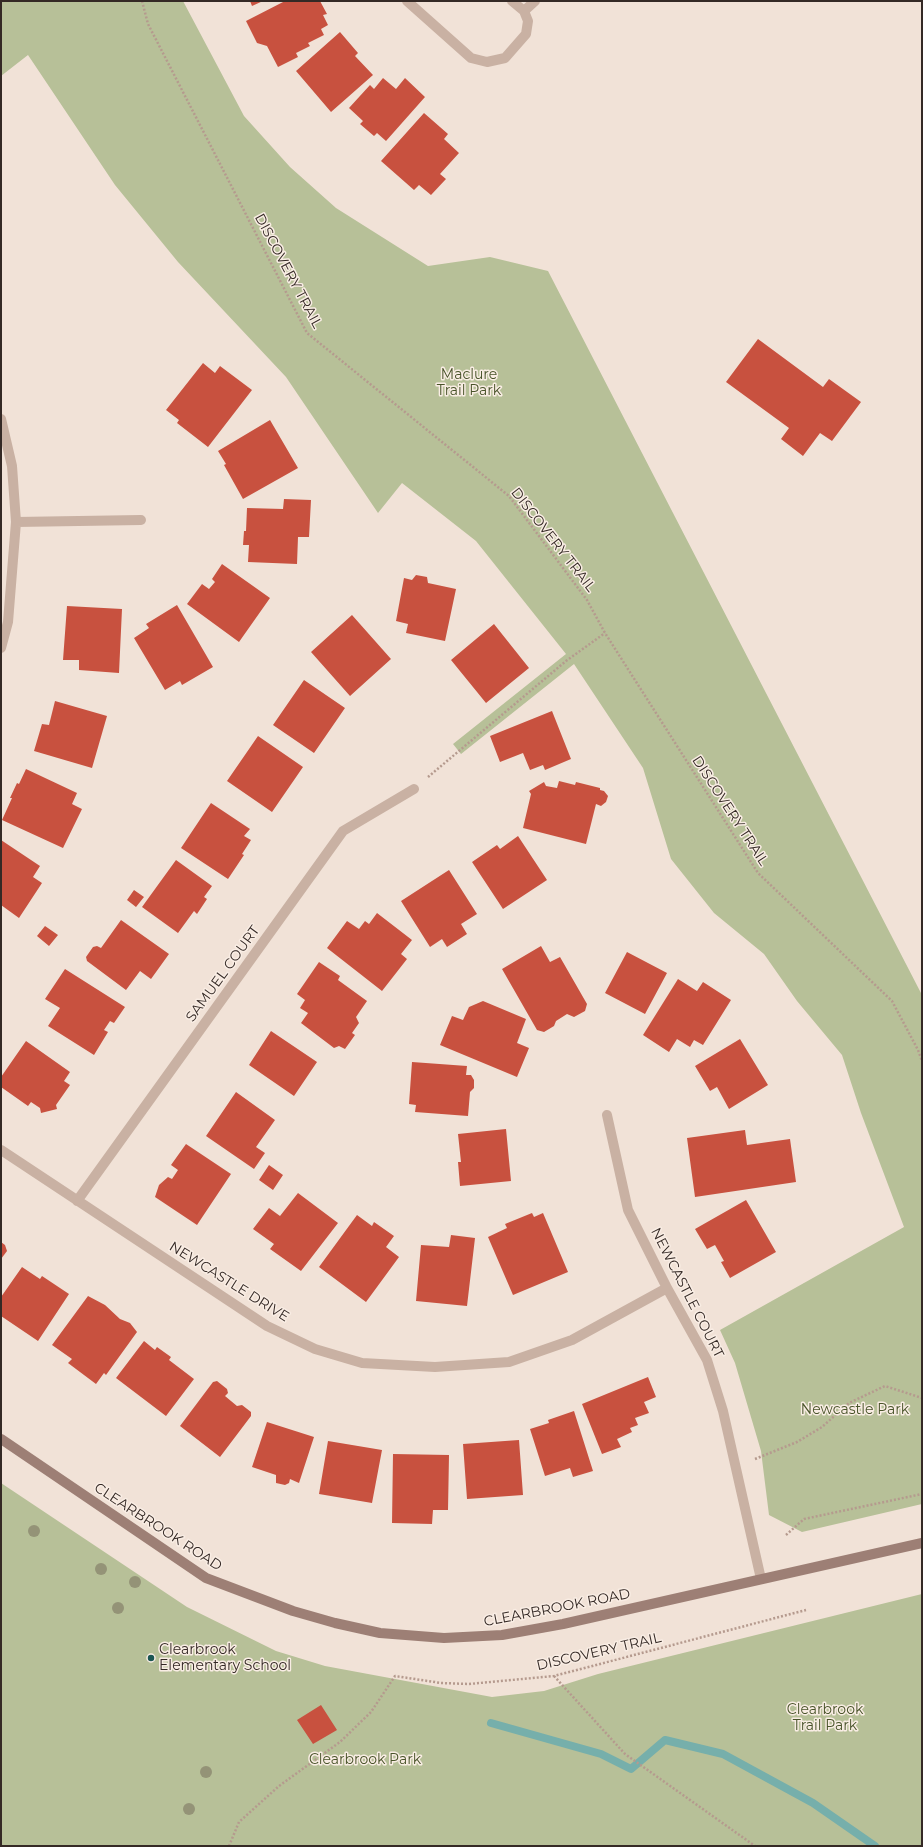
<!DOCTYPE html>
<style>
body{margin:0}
#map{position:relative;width:923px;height:1847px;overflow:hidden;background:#f1e2d7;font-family:Montserrat,sans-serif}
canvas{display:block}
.frame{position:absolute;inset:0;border:2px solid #342925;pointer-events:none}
</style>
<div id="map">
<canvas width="923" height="1847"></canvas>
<div class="frame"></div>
</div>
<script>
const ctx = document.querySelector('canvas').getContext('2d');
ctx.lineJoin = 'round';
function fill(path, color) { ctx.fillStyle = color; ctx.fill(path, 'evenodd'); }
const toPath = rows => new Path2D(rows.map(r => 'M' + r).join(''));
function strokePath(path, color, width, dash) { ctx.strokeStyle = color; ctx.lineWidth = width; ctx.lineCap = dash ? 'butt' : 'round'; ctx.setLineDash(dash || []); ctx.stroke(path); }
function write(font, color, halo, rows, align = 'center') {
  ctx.font = font + ' Montserrat,sans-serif'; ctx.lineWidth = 3; ctx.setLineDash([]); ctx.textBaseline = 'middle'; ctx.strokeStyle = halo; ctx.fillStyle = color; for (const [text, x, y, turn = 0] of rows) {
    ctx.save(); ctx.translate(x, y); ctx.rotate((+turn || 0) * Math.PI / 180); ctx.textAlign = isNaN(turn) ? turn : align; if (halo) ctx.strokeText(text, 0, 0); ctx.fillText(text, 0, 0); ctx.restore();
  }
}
fill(toPath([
 [1,1,183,1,244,116,290,167,336,208,428,266,490,257,548,271,922,995,922,1504,802,1532,769,1515,761,1451,735,1363,720,1330,904,1227,861,1113,842,1055,797,1001,764,954,714,913,671,859,643,768,574,664,461,754,453,744,566,654,476,541,402,483,378,513,286,377,178,262,115,185,28,55,1,76],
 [1,1483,187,1607,276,1651,325,1666,492,1697,544,1691,598,1674,922,1594,922,1846,1,1846]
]), '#b7c098');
strokePath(toPath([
 [491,1723,601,1754,631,1769,665,1740,723,1754,813,1803,875,1846]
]), '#76afab', 8);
fill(toPath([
 [250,1,263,1,252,6],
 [285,1,320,1,327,14,323,15,328,25,321,29,324,35,308,43,310,46,296,53,298,57,278,67,267,46,257,43,246,21],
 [340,32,358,53,355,56,373,75,331,112,296,71],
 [383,78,396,89,405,78,425,97,386,141,377,133,374,136,360,124,363,121,349,108,370,85,374,89],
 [424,113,448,134,444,139,459,153,440,174,446,179,431,195,419,185,414,190,381,161],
 [758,339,823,387,829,379,861,402,832,441,820,433,803,456,781,439,789,428,726,382],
 [203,363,215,373,220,366,252,390,208,447,177,423,179,420,166,410],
 [270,420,298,468,243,499,224,465,226,464,218,451],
 [284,499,311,500,309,537,298,537,297,564,248,562,249,545,243,545,244,531,246,531,247,508,283,509],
 [222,564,270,598,239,642,187,604,202,584,209,589,215,582,212,579],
 [416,575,427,577,428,583,456,589,445,641,406,633,408,624,396,621,404,578,412,580],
 [177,605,213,667,182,685,180,681,165,690,134,638,149,628,146,624],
 [67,606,122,609,119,673,79,670,79,660,63,660],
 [352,615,391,659,350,696,311,652],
 [494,624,529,668,486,703,451,660],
 [304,680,345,708,314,753,273,725],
 [55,701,107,716,92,768,34,751,42,724,49,725],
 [552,711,571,759,545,770,543,765,530,770,523,753,500,762,490,736],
 [258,736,303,767,272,812,227,781],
 [26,769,77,793,72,804,82,809,63,848,2,820,12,798,10,798,17,783,19,784],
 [559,781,575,785,576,782,600,788,600,790,604,791,608,796,606,802,601,806,596,804,586,844,523,828,531,794,529,791,544,782,546,786,557,788],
 [211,803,250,829,244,836,251,840,242,854,244,855,228,879,181,848],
 [518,836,547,880,503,909,472,862,497,845,500,849],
 [1,840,40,866,33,877,42,883,19,918,1,905],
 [176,860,212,886,204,897,207,899,197,914,194,911,178,933,142,907],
 [449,870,477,914,461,924,467,934,447,947,442,939,430,947,401,901],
 [134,890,144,897,136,907,127,900],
 [377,913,412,940,401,954,407,959,382,991,327,948,347,921,359,929,365,921,369,924],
 [121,920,169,954,151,979,140,971,126,990,87,961,86,957,93,947,97,946,101,948],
 [45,926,58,935,49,946,37,936],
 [541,946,550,962,560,957,587,1004,585,1011,574,1017,567,1014,556,1021,554,1026,544,1032,537,1030,502,969],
 [627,952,667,973,645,1014,605,993],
 [319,962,340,976,338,980,367,1001,356,1017,359,1023,352,1033,355,1035,345,1049,339,1046,334,1048,301,1023,308,1013,300,1008,305,1000,297,994],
 [65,969,125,1007,114,1023,110,1021,104,1030,108,1032,94,1055,48,1026,60,1008,45,999],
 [678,979,697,991,703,982,731,1000,703,1045,694,1040,690,1047,677,1039,669,1052,643,1035],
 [483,1001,526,1019,517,1043,529,1048,517,1077,440,1045,452,1016,463,1020,469,1007],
 [271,1031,317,1062,294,1096,249,1065],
 [740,1039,768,1085,729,1109,717,1087,710,1091,695,1066],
 [26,1041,70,1072,64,1081,70,1085,56,1105,57,1109,41,1113,40,1108,31,1102,28,1106,1,1087,1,1077],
 [412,1062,467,1066,466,1075,471,1075,474,1080,474,1088,470,1092,468,1116,415,1112,416,1105,409,1104],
 [236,1092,275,1120,256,1147,265,1153,254,1169,206,1136],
 [506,1129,511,1181,460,1186,458,1162,461,1162,458,1134],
 [745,1130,747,1145,790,1139,796,1182,695,1197,687,1138],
 [186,1144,231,1174,197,1225,155,1197,159,1185,168,1177,172,1179,178,1170,171,1165],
 [269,1165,283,1175,273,1190,259,1180],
 [298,1193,338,1223,301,1271,270,1249,274,1244,253,1229,269,1208,280,1216],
 [746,1200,776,1252,730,1278,721,1262,724,1261,715,1245,707,1249,695,1229],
 [532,1213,534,1217,543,1213,568,1272,513,1295,488,1237,507,1228,505,1224],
 [357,1215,372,1226,374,1222,394,1236,386,1247,399,1257,366,1302,319,1267],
 [451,1235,475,1238,467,1306,416,1301,421,1245,449,1247],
 [1,1242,5,1245,7,1251,1,1259],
 [22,1267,40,1279,42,1276,69,1294,38,1341,1,1316,1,1297],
 [88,1296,105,1305,120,1319,130,1323,137,1332,106,1375,104,1373,96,1384,68,1363,72,1359,52,1345],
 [144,1341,155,1350,157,1347,171,1357,169,1360,194,1379,166,1416,116,1378],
 [648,1377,656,1397,644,1402,649,1413,635,1418,638,1425,630,1428,632,1432,617,1439,621,1447,602,1454,582,1404],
 [217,1381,227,1389,228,1393,225,1396,237,1406,242,1405,251,1412,251,1416,220,1457,180,1426,213,1382],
 [574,1411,593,1471,573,1477,570,1468,545,1476,530,1429,549,1423,548,1420],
 [267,1422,314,1437,299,1483,290,1479,289,1483,285,1485,276,1483,276,1475,252,1467],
 [519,1440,523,1495,467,1499,463,1444],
 [328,1441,382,1450,372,1503,319,1494],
 [393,1454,449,1455,448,1510,433,1510,432,1524,392,1523],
 [321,1705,337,1730,313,1744,297,1720]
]), '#c8513f');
strokePath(toPath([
 [142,1,148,24,307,333,509,496,587,600,605,633,758,873,892,1001,918,1050,922,1061],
 [428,777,566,661,605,633],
 [755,1459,797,1442,822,1427,849,1403,885,1386,922,1398],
 [786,1535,804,1519,922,1494],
 [554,1676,625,1754,755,1846],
 [229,1846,239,1822,279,1786,340,1742,371,1712,395,1676,441,1683,469,1684,554,1676,806,1610]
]), '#b59a8e', 2.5, [2, 2]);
strokePath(toPath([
 [407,1,471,58,487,62,505,58,526,34,528,21,524,11,512,1],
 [524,11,535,1],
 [1,419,12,466,16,522,8,622,1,648],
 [16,522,141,520],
 [607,1115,628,1210,667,1288,707,1360,723,1411,761,1579],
 [1,1150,267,1326,315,1349,362,1363,435,1367,509,1362,572,1340,667,1288],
 [77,1201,343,831,414,789]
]), '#c9b1a3', 10);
strokePath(toPath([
 [1,1439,206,1578,293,1611,335,1623,380,1633,444,1638,502,1635,563,1624,922,1543]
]), '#9d7f75', 10);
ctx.fillStyle = '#949377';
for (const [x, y] of [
 [34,1531],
 [101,1569],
 [135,1582],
 [118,1608],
 [206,1772],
 [189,1809]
]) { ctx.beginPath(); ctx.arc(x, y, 6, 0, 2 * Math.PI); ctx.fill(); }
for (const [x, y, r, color] of [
 [151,1658,4,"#1b5653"]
]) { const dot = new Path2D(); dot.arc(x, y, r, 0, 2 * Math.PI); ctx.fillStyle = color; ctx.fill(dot); strokePath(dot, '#f9ede4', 1.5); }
write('14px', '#342925', '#f9ede4', [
 ["DISCOVERY TRAIL",288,271,62],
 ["DISCOVERY TRAIL",553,540,52],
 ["DISCOVERY TRAIL",730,811,57],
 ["SAMUEL COURT",223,974,-54],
 ["NEWCASTLE DRIVE",229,1282,32],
 ["NEWCASTLE COURT",687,1293,63],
 ["CLEARBROOK ROAD",158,1527,33],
 ["CLEARBROOK ROAD",557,1608,-11],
 ["DISCOVERY TRAIL",599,1652,-13]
]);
write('14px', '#485329', '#f9ede4', [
 ["Maclure",469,375],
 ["Trail Park",469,391],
 ["Newcastle Park",855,1410],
 ["Clearbrook",825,1710],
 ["Trail Park",825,1726],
 ["Clearbrook Park",365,1760]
]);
write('14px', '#342925', '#f9ede4', [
 ["Clearbrook",159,1650],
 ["Elementary School",159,1666]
], 'left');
</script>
